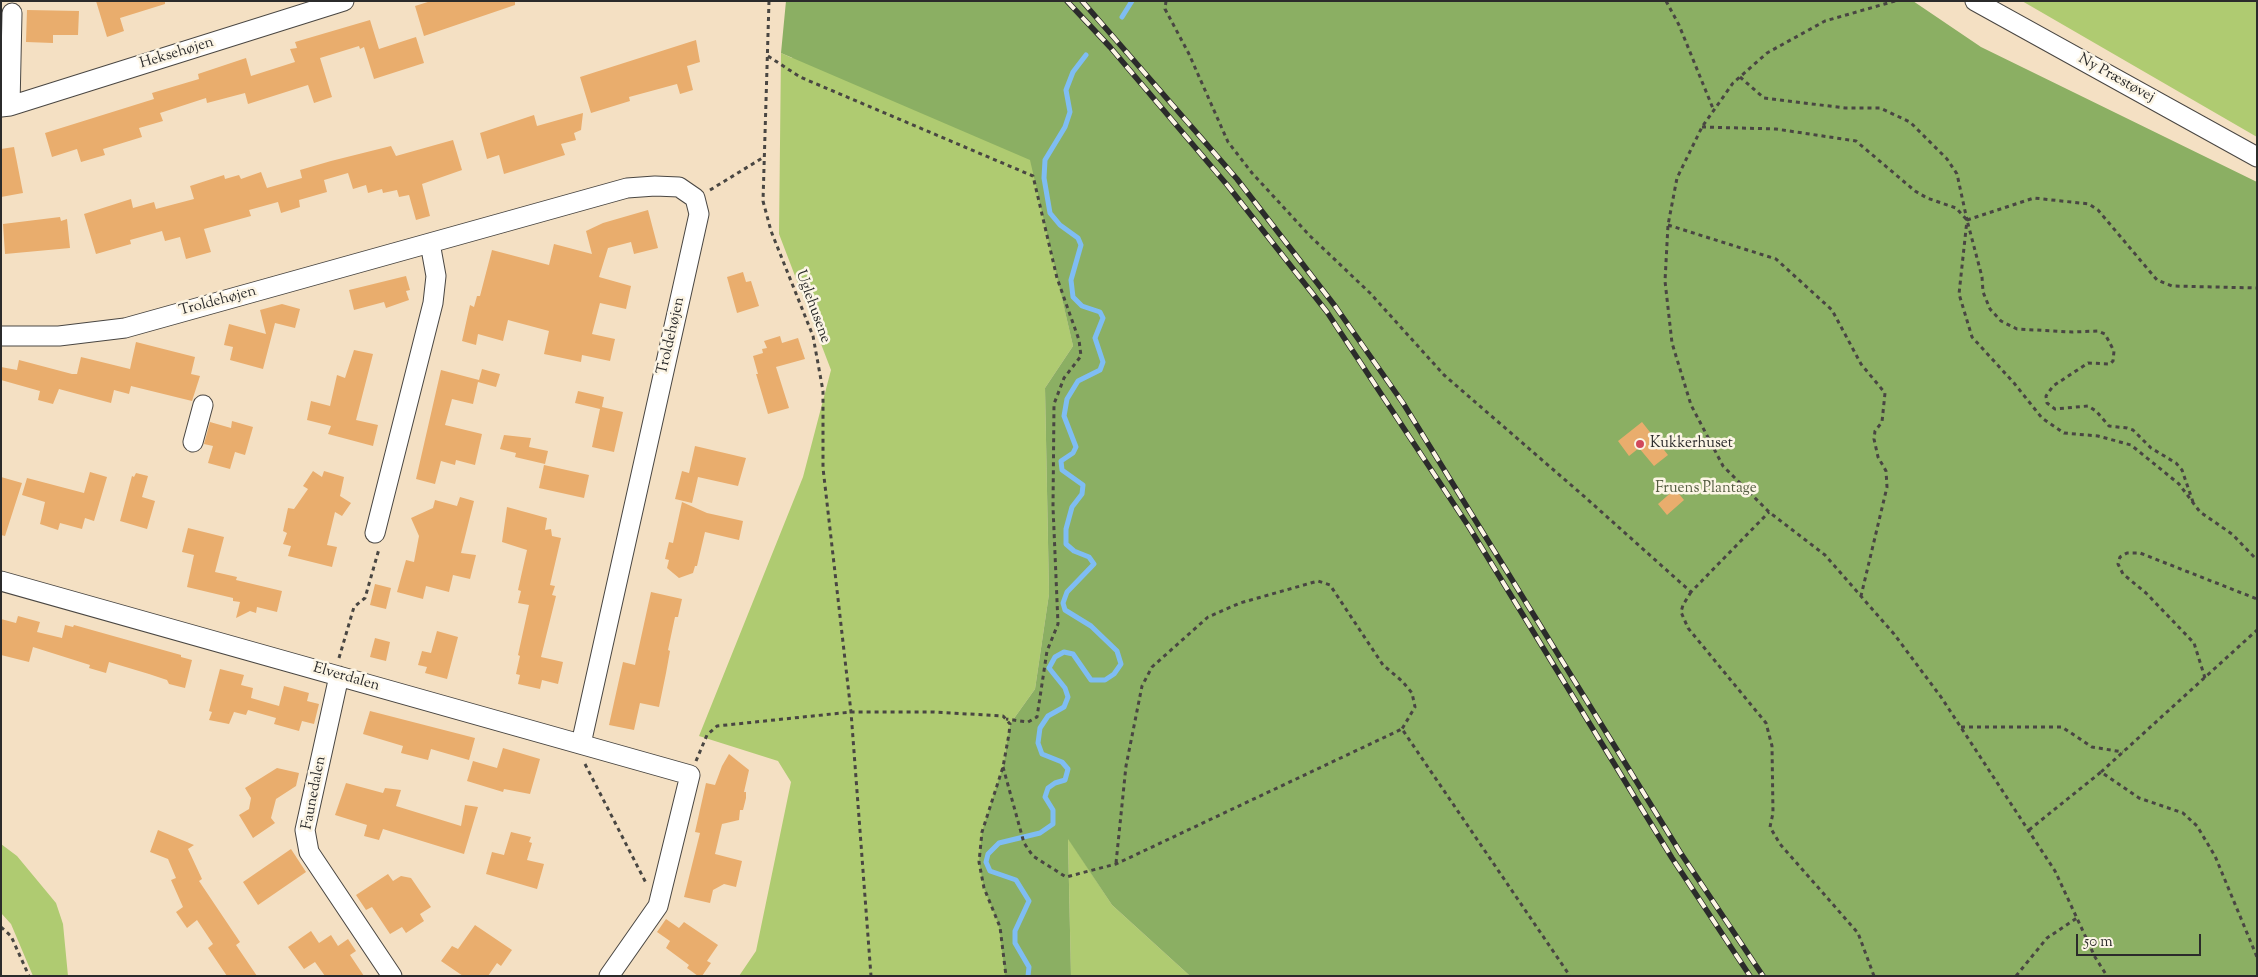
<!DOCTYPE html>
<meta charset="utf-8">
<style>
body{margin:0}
#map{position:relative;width:2258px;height:977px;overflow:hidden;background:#f4e0c3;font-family:"Sorts Mill Goudy",serif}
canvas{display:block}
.frame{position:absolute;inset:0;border:2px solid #2b2b2b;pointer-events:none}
.scale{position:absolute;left:2076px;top:934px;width:125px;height:22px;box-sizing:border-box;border:2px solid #2b2b2b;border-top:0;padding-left:6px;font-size:15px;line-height:18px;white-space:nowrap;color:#2b2b2b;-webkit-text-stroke:4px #fcf5e5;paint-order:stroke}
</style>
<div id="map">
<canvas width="2258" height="977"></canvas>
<div class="frame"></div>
<div class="scale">50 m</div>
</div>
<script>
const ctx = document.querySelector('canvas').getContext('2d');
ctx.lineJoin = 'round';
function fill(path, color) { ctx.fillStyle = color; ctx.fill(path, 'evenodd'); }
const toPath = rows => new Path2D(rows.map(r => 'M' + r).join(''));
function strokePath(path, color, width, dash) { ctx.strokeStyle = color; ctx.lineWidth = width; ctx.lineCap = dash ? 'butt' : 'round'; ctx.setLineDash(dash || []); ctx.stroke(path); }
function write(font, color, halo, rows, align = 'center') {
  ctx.font = font + ' "Sorts Mill Goudy",serif'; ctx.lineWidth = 5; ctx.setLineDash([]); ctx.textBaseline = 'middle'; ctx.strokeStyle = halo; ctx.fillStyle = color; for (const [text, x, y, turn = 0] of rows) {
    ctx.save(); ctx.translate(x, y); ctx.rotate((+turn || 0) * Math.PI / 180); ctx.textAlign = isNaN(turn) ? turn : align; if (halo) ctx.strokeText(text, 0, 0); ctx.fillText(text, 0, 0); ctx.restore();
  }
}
fill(toPath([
 [1028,1,1052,254,1073,346,1045,388,1049,594,1035,689,1010,724,1003,767,1000,927,1006,976,739,976,756,951,791,782,778,761,699,736,803,477,831,370,779,234,781,53,792,58],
 [2022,1,2257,1,2257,137],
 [1068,838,1112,905,1190,976,1071,976],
 [1,844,17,856,56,903,63,924,68,976,33,976,11,924,1,913]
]), '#afcb71');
fill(toPath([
 [786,1,1913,1,1981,47,2257,182,2257,976,1190,976,1112,905,1068,839,1071,976,1005,976,999,925,984,888,979,862,982,832,1003,767,1010,724,1035,689,1049,594,1045,388,1073,346,1030,160,781,53]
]), '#8baf63');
strokePath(toPath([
 [1122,17,1132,1],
 [1028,976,1029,967,1015,943,1015,931,1029,901,1016,880,990,871,986,862,988,854,999,843,1040,833,1053,824,1053,810,1045,797,1048,788,1055,783,1065,780,1068,769,1062,762,1042,754,1038,743,1040,728,1048,716,1064,707,1068,697,1065,688,1049,668,1055,657,1064,652,1073,654,1091,680,1105,680,1114,674,1121,664,1117,651,1091,626,1065,610,1063,603,1067,592,1094,564,1089,557,1074,551,1066,544,1066,529,1072,507,1082,494,1083,485,1062,470,1061,461,1073,453,1076,447,1064,416,1067,399,1078,381,1100,370,1103,362,1095,338,1103,318,1100,312,1082,306,1073,297,1071,280,1081,245,1078,238,1060,225,1050,213,1044,178,1045,160,1065,127,1070,112,1066,90,1073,72,1086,55]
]), '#7fbdf3', 5);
fill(toPath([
 [96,1,165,1,165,4,120,18,124,31,107,37],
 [431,1,515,1,515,5,424,36,415,6],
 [27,10,79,11,78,35,53,35,53,43,26,42],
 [370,20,379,49,416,37,424,63,374,79,364,47,360,49,359,46,320,58,332,97,314,103,308,85,248,104,245,93,207,103,206,98,160,113,163,121,139,128,142,137,103,149,105,155,81,162,77,149,52,157,45,133,154,99,152,93,199,79,198,74,246,58,251,76,295,62,290,49,297,48,295,42],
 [696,40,700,62,687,66,693,90,680,94,677,84,629,97,630,101,591,113,580,77],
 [583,113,581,130,574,133,576,140,561,144,565,155,504,174,499,155,487,159,480,133,534,115,537,126],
 [453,140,462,170,422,184,430,216,416,220,409,195,399,197,397,190,383,193,382,189,368,193,366,185,353,189,348,173,324,180,327,192,299,200,300,207,281,213,278,202,249,210,251,216,204,229,211,252,186,259,180,237,165,241,162,231,130,240,131,244,96,254,84,214,131,199,133,208,154,202,156,209,194,199,190,186,224,175,225,179,239,175,241,179,261,172,267,188,302,178,300,170,331,161,391,146,396,156],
 [14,147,23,193,1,197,1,149],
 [648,210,658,248,634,254,631,242,608,248,599,277,631,286,626,309,600,303,592,334,615,339,610,361,582,355,581,362,544,354,549,331,508,320,503,341,478,334,476,345,462,341,470,305,474,307,477,296,480,296,492,250,549,265,554,244,592,254,586,231,603,223],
 [60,217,61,221,67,219,70,248,5,254,3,224],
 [743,272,746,282,751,281,759,306,737,313,727,277],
 [406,276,410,290,406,291,409,300,386,308,384,302,354,310,349,290],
 [282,304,300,309,295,328,275,323,263,369,230,360,233,347,224,345,229,324,266,334,260,310],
 [780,336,782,343,798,338,805,359,776,367,789,408,768,414,756,374,758,374,753,356,763,353,762,349,767,348,764,341],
 [136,342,195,357,191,374,200,376,192,401,131,386,129,394,114,390,111,403,59,389,53,404,38,400,40,391,1,380,1,367,17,370,19,360,72,374,77,374,81,357,130,369],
 [354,350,373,354,356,420,378,425,373,446,328,434,331,426,307,420,311,401,330,406,337,375,345,378],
 [482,369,500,374,496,387,478,382,473,404,452,399,445,425,482,434,475,465,456,460,455,465,441,461,435,484,416,479,441,370,479,380],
 [578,391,604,397,602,407,623,412,614,452,592,447,600,409,575,403],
 [232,421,253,427,245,455,235,452,230,469,208,463,213,446,204,444,210,422,231,428],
 [1642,422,1668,455,1654,466,1639,448,1629,456,1618,441],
 [504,435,531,438,529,447,548,451,545,464,515,457,516,453,500,449],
 [695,446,746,458,738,486,698,477,692,503,675,499,682,471,689,473],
 [544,465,589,475,584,498,539,488],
 [313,471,322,477,324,471,344,477,340,496,351,503,342,516,335,512,327,545,337,547,332,567,288,556,291,546,283,544,287,533,283,531,288,508,294,509,308,489,303,486],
 [90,472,107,477,94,521,85,518,82,529,60,523,58,530,40,524,45,502,22,495,27,478,84,493],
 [136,473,148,476,142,497,155,501,147,529,120,521,132,476,134,477],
 [1,477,22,483,5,536,1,535],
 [1675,489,1684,500,1667,515,1658,504],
 [460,497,474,501,461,553,476,555,470,579,453,575,449,592,426,586,423,599,397,592,406,560,414,562,419,536,411,518,433,508,435,500,457,506],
 [682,502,707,513,743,521,739,540,705,532,697,566,695,566,693,573,679,578,667,568,669,560,665,559,669,542,673,543],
 [507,507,547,518,545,530,551,529,552,536,561,538,550,585,555,586,552,595,556,596,541,657,563,662,558,684,542,680,540,689,518,684,520,675,516,674,520,656,518,655,529,605,518,603,521,591,518,590,527,550,502,542],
 [188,528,224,537,215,572,237,577,236,580,282,591,277,612,257,607,256,613,250,611,236,618,240,602,233,601,233,598,187,587,194,555,182,552],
 [375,584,391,588,386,609,370,605],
 [651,592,682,599,678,617,675,617,668,650,670,651,666,673,659,707,640,703,634,730,609,725,623,662,635,665],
 [18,616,40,622,37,632,62,638,65,625,73,627,74,625,181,655,181,657,192,660,185,688,169,684,167,680,149,674,109,662,106,673,89,668,90,665,33,647,29,662,1,655,1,619,16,623],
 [437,631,458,637,447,679,425,673,427,667,418,665,422,651,431,653],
 [375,638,390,642,386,661,370,657],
 [220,669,244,675,241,685,253,688,251,698,279,706,284,686,309,693,307,701,319,704,314,724,302,721,299,731,274,724,276,718,248,710,246,715,234,712,229,724,209,720,212,712,209,711],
 [370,711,475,738,469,760,431,749,428,760,401,753,403,746,363,734],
 [503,748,540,759,530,794,504,789,503,792,467,781,473,761,497,768],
 [729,754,749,770,744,792,746,792,746,798,743,810,740,810,739,820,722,824,715,854,742,861,736,887,724,884,713,890,710,903,684,897,700,833,695,832,706,783,715,785,722,766],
 [277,768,299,773,296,786,276,799,271,818,275,823,253,838,239,815,249,809,251,798,245,788],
 [346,783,383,793,385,788,401,790,396,806,461,826,465,805,478,807,464,854,383,829,379,840,364,836,367,825,335,815],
 [158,830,194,845,188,849,202,879,199,881,240,942,236,945,257,976,227,976,208,948,213,944,197,920,187,928,176,912,183,907,171,880,176,878,168,859,150,852],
 [511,832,531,837,529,842,532,843,527,860,544,864,537,889,486,874,492,852,504,855],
 [291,849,306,872,258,905,243,882],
 [388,874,393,881,401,876,411,878,431,907,420,914,424,921,406,933,402,927,390,934,372,907,366,910,356,895],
 [666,919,679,928,684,922,718,945,707,961,711,963,702,976,698,976,687,968,689,965,666,948,670,941,657,932],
 [475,925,512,950,501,966,497,963,488,976,463,976,441,961,452,946,458,949],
 [311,931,319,943,331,935,338,946,348,939,356,951,350,955,364,976,325,976,315,962,304,969,288,947]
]), '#e9ad6d');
const minor = toPath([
 [1975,1,2257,157],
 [10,106,12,13],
 [1,107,10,106,344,1],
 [1,336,59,336,125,328,627,188,655,186,679,187,695,198,699,214,581,744],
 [193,442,203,405],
 [375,533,433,303,436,276,430,243],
 [1,581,690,775,658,906,609,976],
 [339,676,305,830,309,852,392,976]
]);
strokePath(minor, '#494642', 21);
strokePath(toPath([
 [769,1,763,201,771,231,813,336,823,391,823,468,851,712,871,976],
 [1166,1,1165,9,1189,54,1228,142,1252,173,1310,236,1370,293,1444,375,1586,498,1691,592,1769,512],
 [1666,1,1679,25,1714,111],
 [1895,1,1825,21,1767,53,1733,83,1702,127,1677,178,1668,225,1665,281,1672,343,1691,405,1723,466,1769,512,1825,555,1894,634,1941,697,2055,871,2095,957,2107,976],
 [768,56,800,77,1033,176,1057,278,1079,340,1081,356,1064,378,1054,404,1053,507,1058,624,1047,651,1037,717,1028,722,1006,719],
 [1740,77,1764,98,1845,108,1880,108,1910,122,1947,159,1957,174,1967,220,1959,294,1972,337,2014,383,2042,418,2064,433,2098,436,2131,445,2179,484,2200,512,2232,534,2257,560],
 [1702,127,1776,129,1856,141,1915,191,1927,198,1956,208,1967,220,1982,277,1983,292,1990,309,2001,321,2017,329,2072,332,2098,331,2105,334,2114,351,2113,361,2110,364,2088,363,2053,386,2046,396,2047,403,2055,409,2088,406,2096,411,2109,426,2127,428,2133,430,2151,448,2176,463,2182,470,2193,502],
 [710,190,764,157],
 [1967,220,2034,198,2089,204,2098,210,2157,280,2172,286,2257,288],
 [1668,225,1776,259,1832,310,1861,364,1885,393,1882,422,1875,431,1874,439,1878,457,1886,471,1887,487,1861,596],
 [1691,592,1683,605,1681,612,1688,628,1766,723,1772,746,1773,813,1770,827,1780,844,1858,933,1874,976],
 [339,658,354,607,365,598,379,549],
 [2205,678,2194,643,2146,593,2123,574,2118,564,2120,557,2127,553,2140,553,2257,599],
 [1961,727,2062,727,2092,747,2123,752],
 [696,761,707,735,717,726,851,712,934,712,1003,716,1010,724,1009,734,1003,767,982,832,979,862,984,888,1000,927,1006,976],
 [585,764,646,883],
 [1003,767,1024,843,1033,856,1066,877,1116,864,1402,729,1570,976],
 [2101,772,2257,630],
 [2029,830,2101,772,2139,798,2183,813,2197,826,2215,856,2257,957],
 [1116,863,1126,766,1142,686,1152,667,1208,617,1240,603,1318,581,1330,585,1383,665,1402,681,1412,693,1415,707,1402,729],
 [1,927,11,936,29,976],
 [2016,976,2047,938,2077,918]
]), '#494642', 3, [4, 4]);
strokePath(minor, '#fff', 19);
const rail = toPath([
 [1067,1,1110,47,1228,186,1327,312,1469,527,1672,858,1750,976],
 [1082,1,1237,179,1335,306,1403,403,1680,852,1763,976]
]);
strokePath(rail, '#2b2b2b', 5.5);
strokePath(rail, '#fcf5e5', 4, [11]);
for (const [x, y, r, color] of [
 [1640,444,5,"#d1495b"]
]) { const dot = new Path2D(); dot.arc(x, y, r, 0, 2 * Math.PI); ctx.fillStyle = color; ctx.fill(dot); strokePath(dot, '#fcf5e5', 2); }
write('15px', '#2b2b2b', '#fcf5e5', [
 ["Heksehøjen",177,54,-17],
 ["Ny Præstøvej",2116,79,29],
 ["Troldehøjen",218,302,-15],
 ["Uglehusene",812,307,70],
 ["Troldehøjen",672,336,-77],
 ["Elverdalen",346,678,16],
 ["Faunedalen",315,793,-79]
]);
write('15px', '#2b2b2b', '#fcf5e5', [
 ["Kukkerhuset",1650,444]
], 'left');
write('15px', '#535b40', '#fcf5e5', [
 ["Fruens Plantage",1706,489]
]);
</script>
